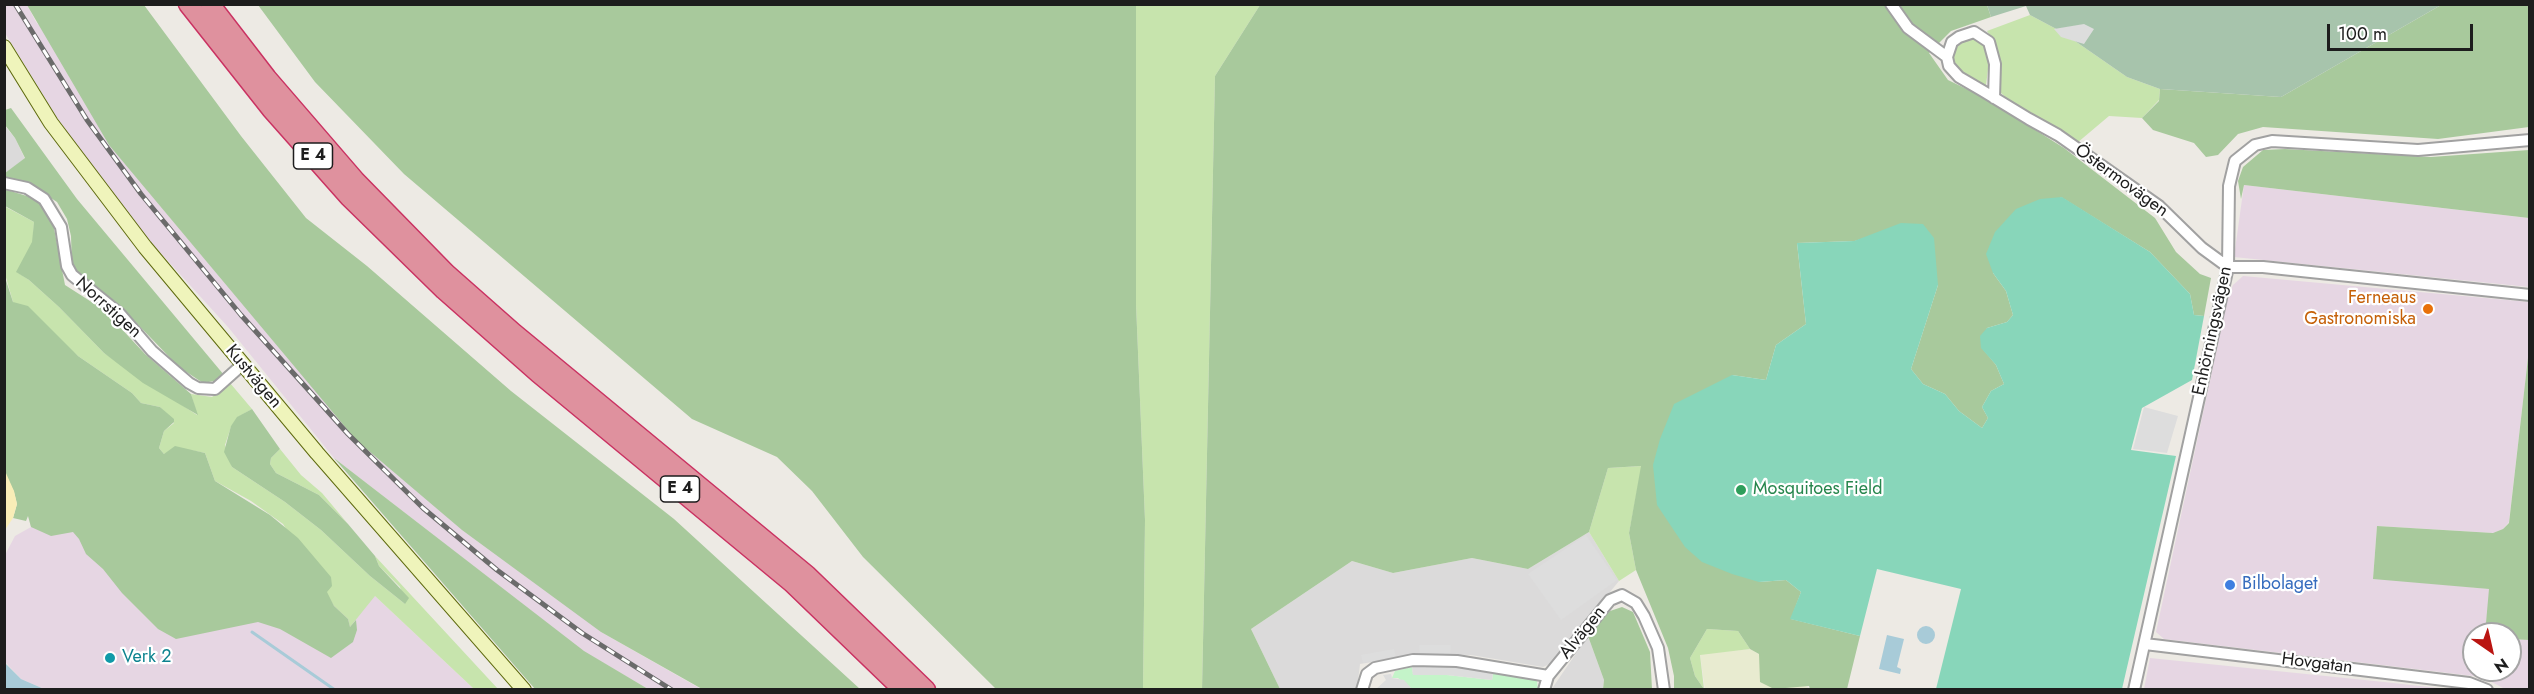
<!DOCTYPE html>
<meta charset="utf-8">
<style>
body{margin:0}
#map{position:relative;width:2534px;height:694px;overflow:hidden;background:#edeae4;font-family:Jost,sans-serif}
canvas{display:block}
.frame{position:absolute;inset:0;border:6px solid #1d1d1d;pointer-events:none}
.north{position:absolute;left:2462px;top:622px;width:60px;height:60px;box-sizing:border-box;background:#fff;border:2px solid #a5a5a5;border-radius:50%;rotate:146deg;font-size:16px;font-weight:700;line-height:24px;text-align:center;color:#1d1d1d}
.north::after{content:'';display:block;margin:auto;width:21px;height:27px;background:#ba1511;clip-path:polygon(50% 0,100% 100%,50% 72%,0 100%)}
.scale{position:absolute;left:2327px;top:24px;width:146px;height:27px;box-sizing:border-box;border:3px solid #1d1d1d;border-top:0;padding-left:8px;font-size:18px;line-height:21px;white-space:nowrap;color:#1d1d1d;-webkit-text-stroke:4px #fff;paint-order:stroke}
</style>
<div id="map">
<canvas width="2534" height="694"></canvas>
<div class="frame"></div>
<div class="north">N</div>
<div class="scale">100 m</div>
</div>
<script>
const ctx = document.querySelector('canvas').getContext('2d');
ctx.lineJoin = 'round';
function fill(path, color) { ctx.fillStyle = color; ctx.fill(path, 'evenodd'); }
const toPath = rows => new Path2D(rows.map(r => 'M' + r).join(''));
function strokePath(path, color, width, dash) { ctx.strokeStyle = color; ctx.lineWidth = width; ctx.lineCap = dash ? 'butt' : 'round'; ctx.setLineDash(dash || []); ctx.stroke(path); }
function write(font, color, halo, rows, align = 'center') {
  ctx.font = font + ' Jost,sans-serif'; ctx.lineWidth = 4.5; ctx.setLineDash([]); ctx.textBaseline = 'middle'; ctx.strokeStyle = halo; ctx.fillStyle = color; for (const [text, x, y, turn = 0] of rows) {
    ctx.save(); ctx.translate(x, y); ctx.rotate((+turn || 0) * Math.PI / 180); ctx.textAlign = isNaN(turn) ? turn : align; if (halo) ctx.strokeText(text, 0, 0); ctx.fillText(text, 0, 0); ctx.restore();
  }
}
fill(toPath([
 [4,125,15,138,25,159,5,173],
 [1589,532,1619,581,1552,663,1543,667,1471,655,1420,654,1360,664,1357,689,1280,689,1251,629,1352,561,1393,573,1472,558,1528,569],
 [1588,636,1604,680,1603,689,1551,690]
]), '#dbdada');
fill(toPath([
 [4,5,27,5,36,22,601,632,701,689,648,689,584,652,334,458,228,327,137,227,96,172,58,119,5,33],
 [2244,185,2529,218,2529,287,2234,257],
 [2243,276,2529,302,2529,349,2509,522,2503,529,2494,533,2377,526,2373,578,2490,589,2485,634,2474,634,2474,670,2510,670,2510,639,2529,640,2529,689,2505,689,2482,677,2164,639,2156,632,2228,297,2233,285],
 [28,515,375,596,474,689,44,689,21,679,5,662,5,555,15,536,31,527],
 [2150,658,2384,682,2447,689,2144,689]
]), '#e6d6e3');
fill(toPath([
 [1750,649,1759,654,1810,689,1705,689,1700,654]
]), '#e8ebd0');
fill(toPath([
 [1136,5,1260,5,1215,76,1202,689,1143,689,1145,520,1136,304],
 [2030,15,2062,32,2127,77,2160,89,2159,100,2142,118,2109,116,2077,143,2011,102,2001,93,1996,47,1987,31],
 [1970,38,1980,41,1987,50,1989,62,1986,85,1983,86,1958,70,1953,61,1955,48],
 [4,206,34,222,33,242,17,272,29,280,59,307,104,353,197,415,191,394,212,397,230,383,252,409,238,417,231,427,225,445,232,467,285,502,321,530,370,576,405,604,400,587,379,566,375,556,498,689,474,689,375,596,350,627,348,619,334,606,283,524,251,501,215,481,205,453,190,450,164,454,159,448,164,431,174,423,160,407,141,403,132,393,78,356,13,302,5,274],
 [280,449,301,475,322,493,348,524,319,495,276,473,270,464,271,458],
 [1642,466,1629,533,1636,570,1619,581,1589,532,1608,468],
 [1707,629,1738,631,1750,649,1700,655,1704,689,1695,676,1690,658]
]), '#c7e4ad');
fill(toPath([
 [27,5,144,5,241,136,306,218,367,266,511,391,674,519,860,689,702,689,601,632,462,530,356,440,109,145],
 [258,5,1136,5,1136,304,1145,520,1143,689,996,689,863,557,812,491,777,457,692,419,404,174,315,82],
 [1260,5,1987,5,1991,17,1951,31,1929,53,1948,80,1983,97,2064,148,2155,218,2176,252,2200,274,2211,278,2204,316,2194,315,2190,294,2150,252,2061,197,1993,273,2006,291,2013,315,2007,322,1987,328,1982,348,1996,365,2004,384,1991,391,1982,407,1988,418,1982,428,1959,411,1945,394,1923,384,1911,369,1938,285,1873,235,1855,241,1797,243,1806,324,1776,345,1766,380,1732,375,1759,582,1786,580,1801,592,1791,619,1860,636,1847,689,1810,689,1809,686,1774,689,1760,682,1759,654,1750,649,1738,631,1707,629,1690,658,1695,676,1704,689,1674,689,1674,676,1668,648,1636,570,1629,533,1641,466,1608,468,1589,532,1528,569,1472,558,1393,573,1352,561,1251,629,1280,689,1202,690,1215,76],
 [2441,5,2529,5,2529,127,2438,139,2263,127,2238,134,2218,155,2206,157,2194,143,2153,130,2142,118,2159,101,2160,89,2281,97],
 [11,108,77,199,224,375,220,380,203,383,179,367,117,303,85,282,72,268,71,236,67,219,57,202,40,191,5,179,5,173,25,158,15,138,5,125,5,110],
 [2285,149,2431,157,2529,150,2529,218,2244,185,2241,199,2238,181,2243,167,2263,150],
 [4,189,30,197,44,207,53,223,65,285,104,310,145,354,191,394,198,415,143,383,104,353,59,307,29,280,16,272,32,242,34,222,5,206],
 [4,274,13,302,28,306,78,356,132,393,141,403,160,407,174,419,174,422,164,431,159,448,164,454,175,446,205,453,215,481,270,515,298,538,331,577,332,586,327,592,334,606,348,619,350,627,356,620,357,630,353,642,331,658,280,629,258,622,176,639,158,629,122,593,103,569,86,554,79,539,73,532,51,536,31,527,28,516,26,521,13,518,17,504,14,492,4,471],
 [2529,349,2529,640,2510,639,2510,634,2485,634,2489,589,2373,579,2377,526,2493,533,2503,529,2509,523],
 [252,409,280,449,271,458,270,464,276,473,319,495,348,524,375,556,379,566,409,598,405,604,370,576,321,530,285,502,232,467,224,452,231,426,237,417],
 [334,458,584,651,648,689,535,689],
 [1622,607,1633,612,1650,652,1652,689,1603,689,1604,680,1588,636,1610,611]
]), '#a8c99c');
fill(toPath([
 [5,471,14,491,17,504,13,518,5,530]
]), '#f9edb7');
fill(toPath([
 [1987,5,2441,5,2281,97,2160,89,2127,77,2062,32,2030,15,2026,6,1991,17]
]), '#a7c4ac');
fill(toPath([
 [1412,667,1413,675,1447,675,1492,680,1493,673,1532,678,1537,681,1538,690,1412,689,1398,678,1392,678,1395,671]
]), '#c4f4c9');
fill(toPath([
 [2062,197,2150,252,2190,294,2194,315,2204,316,2192,380,2142,408,2131,450,2176,456,2122,689,1936,689,1961,589,1877,569,1860,636,1790,619,1801,592,1786,580,1759,582,1732,574,1702,562,1685,547,1657,505,1653,465,1660,439,1674,404,1732,375,1766,380,1776,345,1806,324,1797,243,1854,241,1901,223,1923,224,1934,238,1938,285,1911,369,1923,384,1945,394,1959,411,1982,428,1988,418,1982,407,1991,391,2004,384,1996,365,1981,348,1980,336,1987,328,2007,322,2013,315,2006,291,1993,273,1986,254,1995,232,2016,209,2040,199]
]), '#88d6ba');
fill(toPath([
 [2084,24,2094,29,2084,44,2061,37,2054,29],
 [2144,407,2178,416,2167,453,2133,449],
 [1586,535,1617,580,1561,620,1528,574],
 [1419,645,1451,645,1450,654,1420,654],
 [1394,649,1396,656,1363,663,1361,655],
 [1412,667,1458,667,1493,673,1492,680,1447,675,1413,675],
 [1391,674,1392,678,1404,680,1412,689,1376,689,1386,680,1383,675]
]), '#ddd');
fill(toPath([
 '1917 635a9 9 0 1 1 18 0a9 9 0 1 1-18 0Z',
 [1887,635,1904,639,1897,667,1901,669,1900,674,1879,669],
 [4,662,21,679,44,689,5,689]
]), '#a8cbd8');
strokePath(toPath([
 [252,632,335,690]
]), '#a8cbd8', 3);
const street = toPath([
 [1891,4,1908,28,1947,57],
 [1994,98,1995,64,1989,42,1974,32,1959,37,1952,42,1947,57,1949,66,1959,77,1983,91,2029,119,2058,135,2159,206,2202,248,2228,267,2263,267,2530,295],
 [4,183,27,188,44,199,61,227,67,266,72,275,120,314,152,351,189,383,198,388,215,389,243,364],
 [2145,644,2469,683,2487,690],
 [1362,690,1367,674,1375,668,1413,660,1457,661,1548,676,1610,600,1622,595,1636,603,1644,616,1658,648,1664,690],
 [1544,690,1548,676],
 [2134,690,2228,267,2229,186,2235,161,2255,145,2272,141,2418,150,2530,140]
]);
const secondary = toPath([
 [4,47,51,123,145,247,317,453,524,690]
]);
const highway = toPath([
 [188,4,271,109,349,197,444,290,538,373,792,583,903,690],
 [210,4,267,78,355,180,446,273,514,333,807,575,926,690]
]);
strokePath(street, '#a1a1a1', 14);
strokePath(secondary, '#5e6a0e', 16);
strokePath(highway, '#ca3262', 21);
strokePath(street, '#fff', 10);
strokePath(secondary, '#eff4bb', 14);
strokePath(highway, '#df919e', 18);
const rail = toPath([
 [15,4,87,120,141,194,241,315,348,434,423,508,497,570,582,633,672,690]
]);
strokePath(rail, '#6b6b6b', 5);
strokePath(rail, '#fff', 3, [9]);
for (const [x, y, r, color] of [
 [2428,309,6,"#e8710a"],
 [1741,490,6,"#2e9e5b"],
 [2230,585,6,"#3f7fe0"],
 [110,658,6,"#0f9aa8"]
]) { const dot = new Path2D(); dot.arc(x, y, r, 0, 2 * Math.PI); ctx.fillStyle = color; ctx.fill(dot); strokePath(dot, '#fff', 2); }
for (const [x, y, w] of [
 [313,156,39],
 [680,489,39]
]) { const box = new Path2D(); box.roundRect(x - w / 2, y - 13, w, 26, 4.5); ctx.fillStyle = '#fff'; ctx.fill(box); strokePath(box, '#1d1d1d', 1.5); }
write('bold 16px', '#1d1d1d', null, [
 ["E 4",313,156],
 ["E 4",680,489]
]);
write('18px', '#1d1d1d', '#fff', [
 ["Östermovägen",2121,181,36],
 ["Norrstigen",108,308,42],
 ["Enhörningsvägen",2213,331,-78],
 ["Kustvägen",253,377,50],
 ["Alvägen",1583,633,-51],
 ["Hovgatan",2317,664,7]
]);
write('18px', '#c56008', '#fff', [
 ["Ferneaus",2416,299],
 ["Gastronomiska",2416,320]
], 'right');
write('18px', '#27864d', '#fff', [
 ["Mosquitoes Field",1753,490]
], 'left');
write('18px', '#366cbe', '#fff', [
 ["Bilbolaget",2242,585]
], 'left');
write('18px', '#0d838f', '#fff', [
 ["Verk 2",122,658]
], 'left');
</script>
